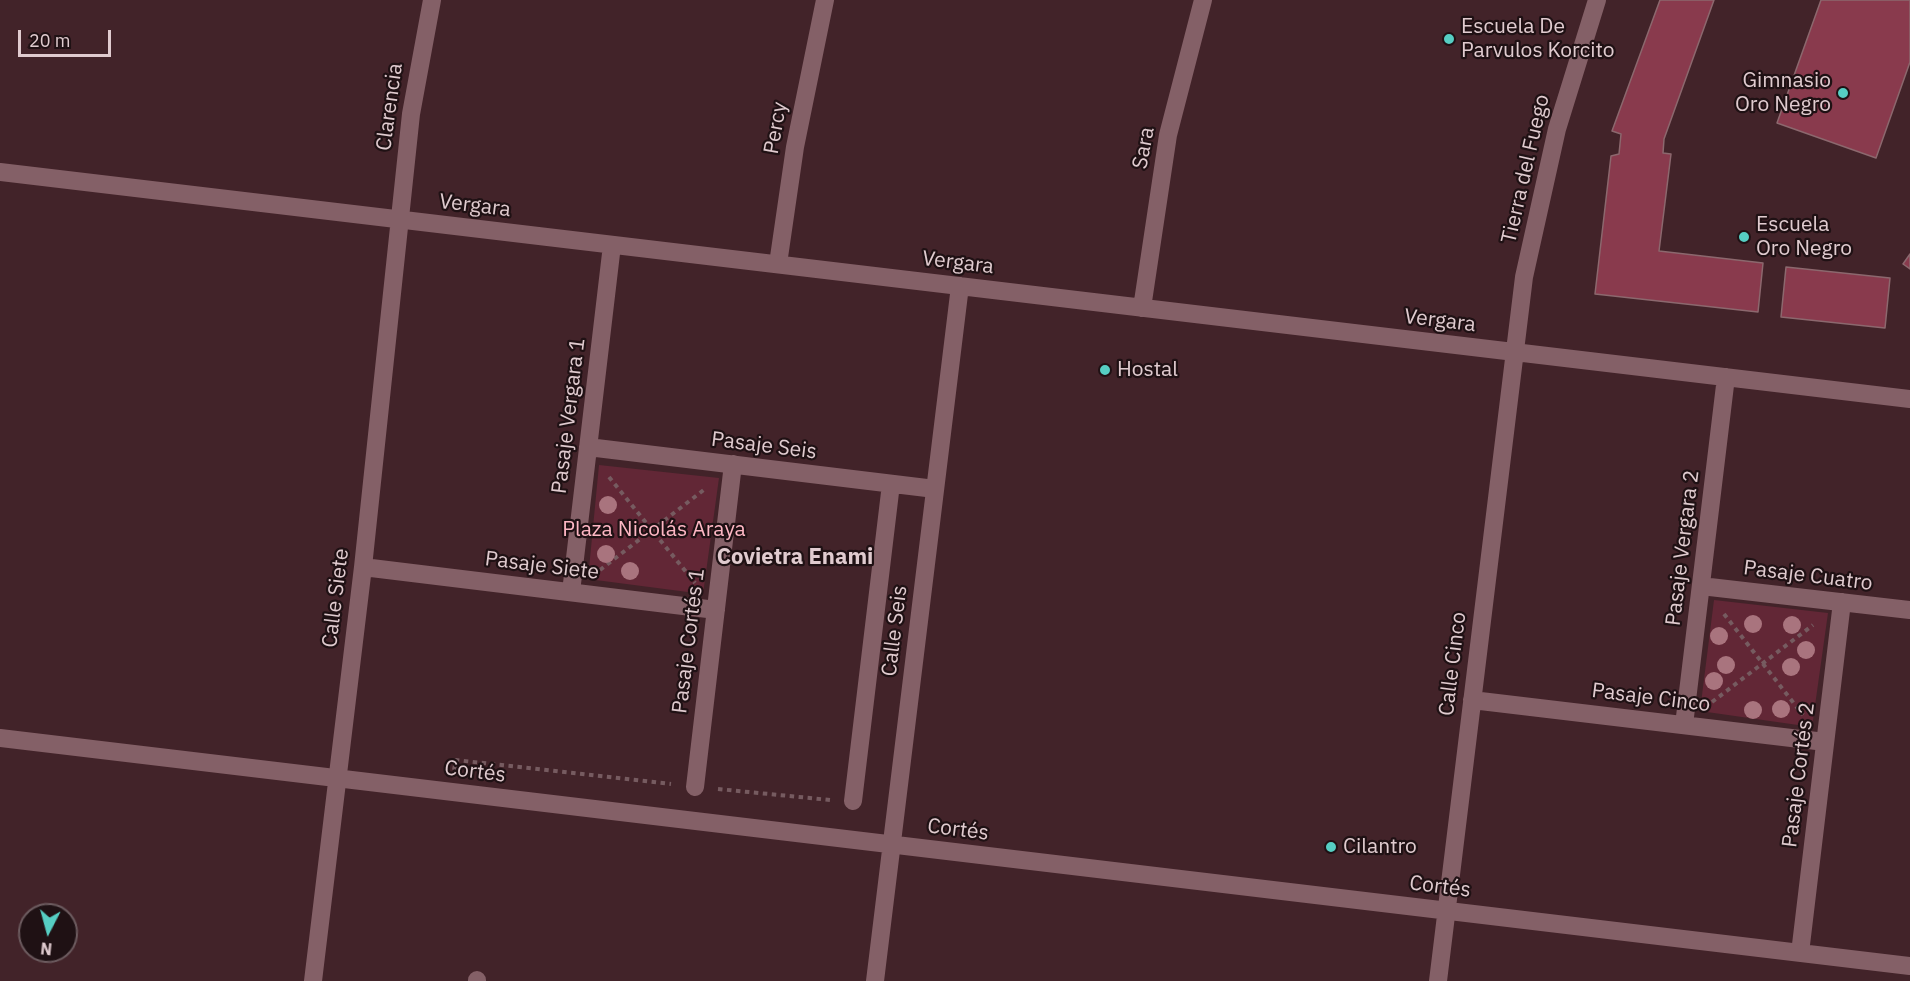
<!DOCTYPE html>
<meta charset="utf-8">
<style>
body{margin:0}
#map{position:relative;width:1910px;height:981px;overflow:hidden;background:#422329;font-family:"IBM Plex Sans",sans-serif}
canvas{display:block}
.north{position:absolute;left:18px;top:903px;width:60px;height:60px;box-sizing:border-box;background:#1f1114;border:2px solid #6c5b5f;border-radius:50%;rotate:186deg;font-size:16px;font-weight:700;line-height:24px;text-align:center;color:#e0cbcf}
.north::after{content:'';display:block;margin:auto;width:21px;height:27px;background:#56cec3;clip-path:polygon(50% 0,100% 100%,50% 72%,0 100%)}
.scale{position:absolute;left:18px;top:30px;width:93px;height:27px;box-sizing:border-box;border:3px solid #e0cbcf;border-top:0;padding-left:8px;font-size:18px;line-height:21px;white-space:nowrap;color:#e0cbcf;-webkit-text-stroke:4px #1f1114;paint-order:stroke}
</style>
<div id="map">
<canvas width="1910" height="981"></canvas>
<div class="north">N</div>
<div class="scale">20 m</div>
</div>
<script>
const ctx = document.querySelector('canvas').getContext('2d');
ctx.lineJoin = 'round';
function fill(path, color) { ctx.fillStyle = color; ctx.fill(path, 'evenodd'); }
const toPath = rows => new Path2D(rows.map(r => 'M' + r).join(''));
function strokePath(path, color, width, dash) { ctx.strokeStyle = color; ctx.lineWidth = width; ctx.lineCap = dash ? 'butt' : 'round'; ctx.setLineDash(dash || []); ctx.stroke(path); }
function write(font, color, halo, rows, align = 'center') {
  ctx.font = font + ' "IBM Plex Sans",sans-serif'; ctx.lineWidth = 4.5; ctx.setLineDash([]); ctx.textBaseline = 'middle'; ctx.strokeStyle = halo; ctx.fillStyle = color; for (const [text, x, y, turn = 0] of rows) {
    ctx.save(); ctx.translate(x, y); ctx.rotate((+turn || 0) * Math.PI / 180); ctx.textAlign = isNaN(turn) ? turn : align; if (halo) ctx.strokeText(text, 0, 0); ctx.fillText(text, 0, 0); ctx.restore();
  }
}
fill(toPath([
 [599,465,719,478,703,594,588,579],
 [1714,600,1828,613,1812,727,1700,711]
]), '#622736');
const building = toPath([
 [1660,0,1714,0,1664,139,1663,153,1671,154,1659,251,1763,263,1758,312,1595,294,1611,156,1619,154,1621,134,1612,131,1660,0],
 [1821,0,1910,0,1910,62,1876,158,1777,123,1821,0],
 [1910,254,1910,269,1903,264,1910,254],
 [1786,267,1890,278,1885,328,1781,317,1786,267]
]);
fill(building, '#893a4d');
strokePath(building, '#8c686e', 1.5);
strokePath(toPath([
 [609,477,695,583],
 [600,570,705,489],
 [1724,614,1803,715],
 [1712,702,1813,625],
 [454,770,456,760,671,784],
 [718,789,830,800]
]), '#765b60', 4, [4.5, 4.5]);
strokePath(toPath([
 [0,172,1910,399],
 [778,264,795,147,825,0],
 [1142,308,1168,135,1203,0],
 [588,447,935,489],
 [363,567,716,610],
 [1701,586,1910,610],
 [571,592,612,245],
 [1472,700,1825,742],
 [1684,725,1726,377],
 [0,738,1910,966],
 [695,787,733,464],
 [853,801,891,484],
 [1800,953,1842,602],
 [313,981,363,567,411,114,432,0],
 [477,981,477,980],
 [875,981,960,286],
 [1438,981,1524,277,1557,129,1597,0]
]), '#846067', 18);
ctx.fillStyle = '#a9747e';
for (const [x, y] of [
 [608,505],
 [606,554],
 [630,571],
 [1753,624],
 [1792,625],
 [1719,636],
 [1806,650],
 [1726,665],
 [1791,667],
 [1714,681],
 [1781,709],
 [1753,710]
]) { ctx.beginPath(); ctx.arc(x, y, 9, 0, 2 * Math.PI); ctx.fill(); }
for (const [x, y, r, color] of [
 [1449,39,6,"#56cec3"],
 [1843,93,6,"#56cec3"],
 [1744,237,6,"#56cec3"],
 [1105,370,6,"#56cec3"],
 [1331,847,6,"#56cec3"]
]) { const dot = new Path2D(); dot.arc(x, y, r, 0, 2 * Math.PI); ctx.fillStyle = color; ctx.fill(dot); strokePath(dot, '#1f1114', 2); }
write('21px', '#e0cbcf', '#1f1114', [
 ["Escuela De",1461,27],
 ["Parvulos Korcito",1461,51],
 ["Gimnasio",1831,81,"right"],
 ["Oro Negro",1831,105,"right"],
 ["Escuela",1756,225],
 ["Oro Negro",1756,249],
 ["Hostal",1117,370],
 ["Cilantro",1343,847]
], 'left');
write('21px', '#e0cbcf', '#1f1114', [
 ["Clarencia",390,107,-82],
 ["Percy",776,128,-80],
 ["Sara",1144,148,-79],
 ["Tierra del Fuego",1526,169,-77],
 ["Vergara",475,206,7],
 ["Vergara",958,263,7],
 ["Vergara",1440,321,7],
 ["Pasaje Vergara 1",569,416,-83],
 ["Pasaje Seis",764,446,7],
 ["Pasaje Vergara 2",1683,548,-83],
 ["Pasaje Siete",542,566,7],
 ["Pasaje Cuatro",1808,576,7],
 ["Calle Siete",336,598,-83],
 ["Calle Seis",895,631,-83],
 ["Pasaje Cortés 1",689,641,-83],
 ["Calle Cinco",1453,664,-83],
 ["Pasaje Cinco",1651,698,7],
 ["Cortés",475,772,7],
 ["Pasaje Cortés 2",1799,775,-83],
 ["Cortés",958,830,7],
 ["Cortés",1440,887,7]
]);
write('21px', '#feb7c4', '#1f1114', [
 ["Plaza Nicolás Araya",654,530]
]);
write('bold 22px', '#e0cbcf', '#1f1114', [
 ["Covietra Enami",795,558]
]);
</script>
